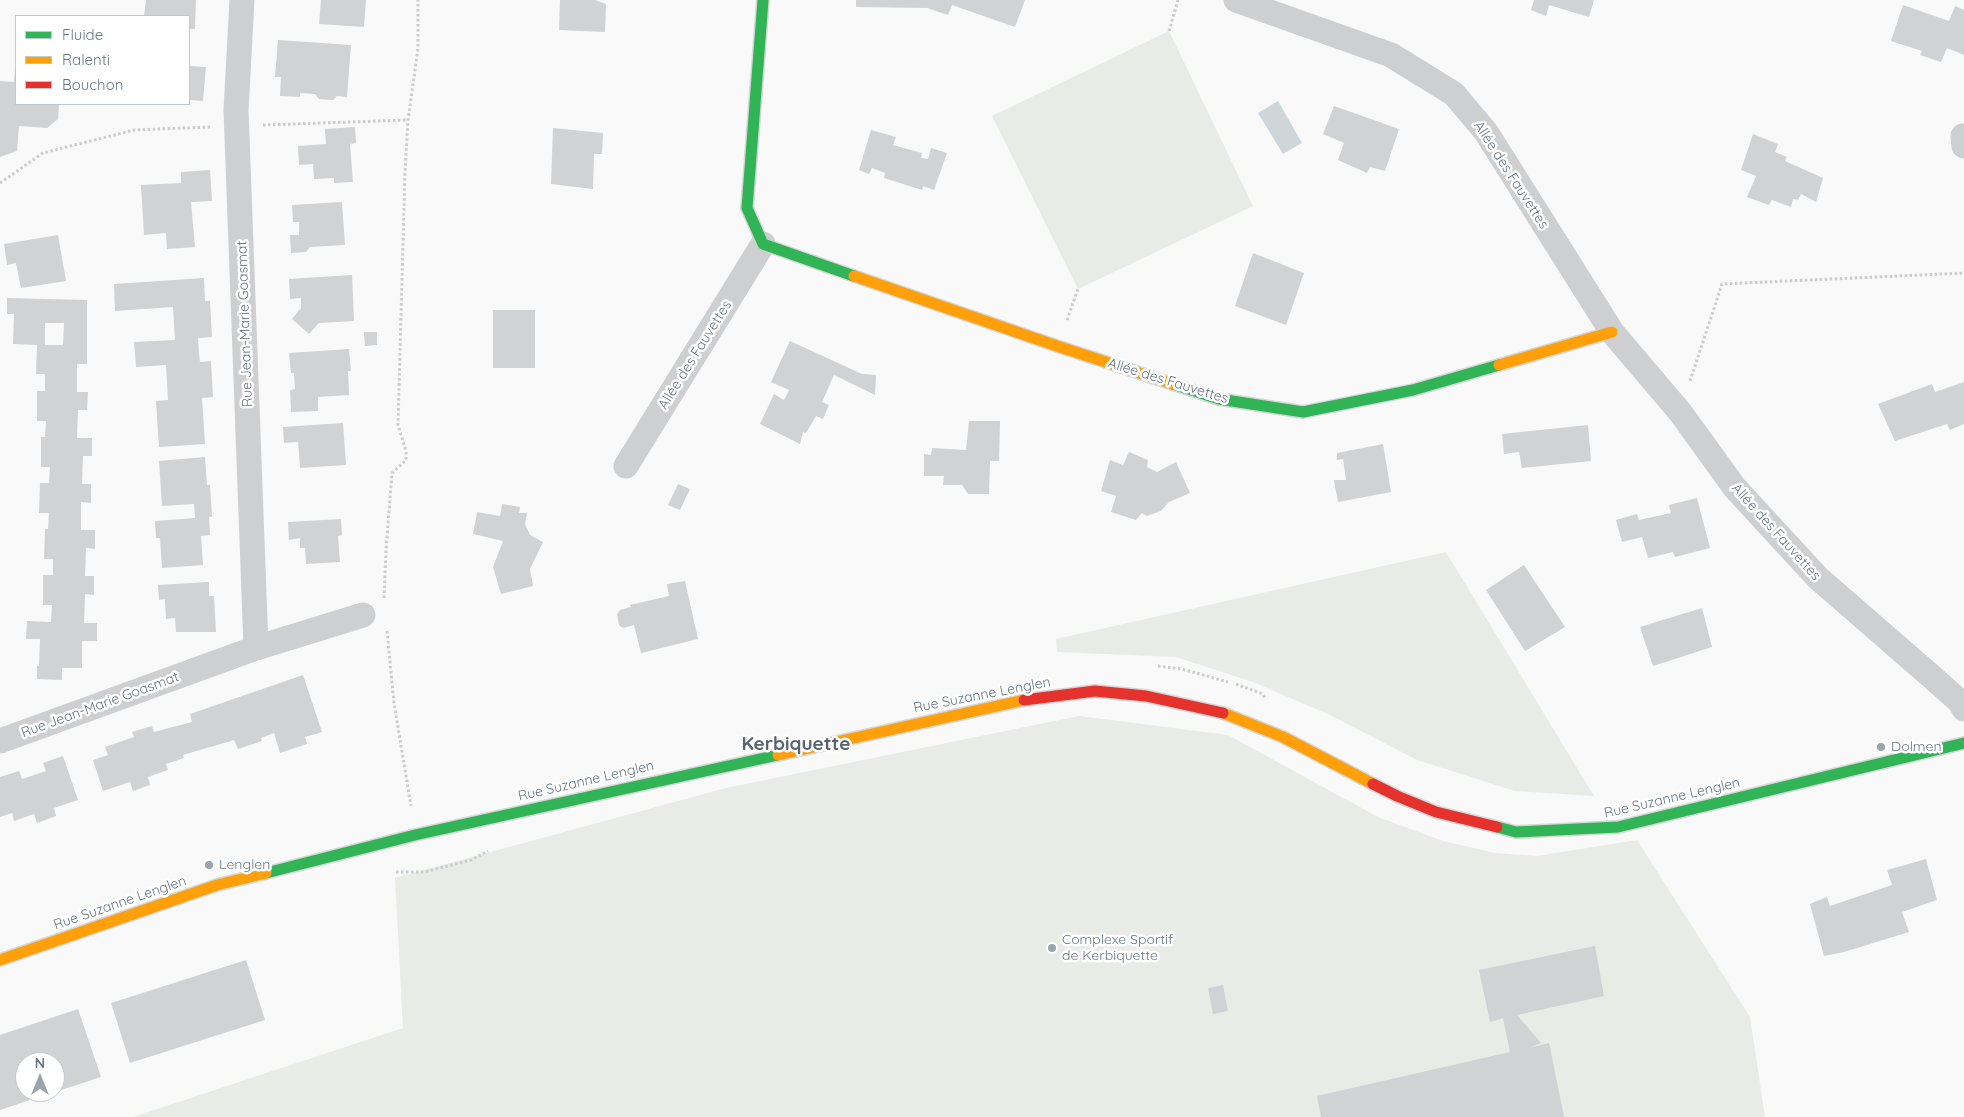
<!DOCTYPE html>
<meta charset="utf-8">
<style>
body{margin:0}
#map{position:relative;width:1964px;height:1117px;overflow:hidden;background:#f9f9f9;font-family:Quicksand,sans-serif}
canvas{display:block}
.legend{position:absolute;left:15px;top:15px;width:175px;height:90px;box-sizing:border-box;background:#fff;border:1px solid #c1c8cd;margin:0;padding:6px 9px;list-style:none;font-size:15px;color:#657683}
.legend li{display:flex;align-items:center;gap:10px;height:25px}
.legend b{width:25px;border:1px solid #c1c8cd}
.north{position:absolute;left:15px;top:1052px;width:50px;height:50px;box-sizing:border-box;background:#fff;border:1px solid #c1c8cd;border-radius:50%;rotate:0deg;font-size:14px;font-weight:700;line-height:20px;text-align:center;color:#657683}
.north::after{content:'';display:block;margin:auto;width:18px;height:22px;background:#99a4ac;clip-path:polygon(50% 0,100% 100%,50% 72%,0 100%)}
</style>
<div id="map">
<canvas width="1964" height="1117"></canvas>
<ul class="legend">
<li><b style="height:6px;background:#30b455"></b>Fluide</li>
<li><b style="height:6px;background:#ff9f0a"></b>Ralenti</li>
<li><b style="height:6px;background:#e5322d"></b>Bouchon</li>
</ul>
<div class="north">N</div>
</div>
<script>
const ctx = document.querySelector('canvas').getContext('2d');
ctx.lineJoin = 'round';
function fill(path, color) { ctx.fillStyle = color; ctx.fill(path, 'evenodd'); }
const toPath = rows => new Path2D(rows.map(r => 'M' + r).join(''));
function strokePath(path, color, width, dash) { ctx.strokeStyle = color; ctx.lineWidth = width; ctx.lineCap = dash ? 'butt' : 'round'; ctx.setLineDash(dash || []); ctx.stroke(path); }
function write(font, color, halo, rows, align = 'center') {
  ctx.font = font + ' Quicksand,sans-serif'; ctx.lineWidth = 5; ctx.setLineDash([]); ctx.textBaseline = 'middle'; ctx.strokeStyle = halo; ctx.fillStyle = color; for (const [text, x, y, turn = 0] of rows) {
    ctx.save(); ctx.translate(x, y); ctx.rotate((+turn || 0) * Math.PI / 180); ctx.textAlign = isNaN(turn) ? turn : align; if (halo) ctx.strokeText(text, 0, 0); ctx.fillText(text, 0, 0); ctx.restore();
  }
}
fill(toPath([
 [1169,31,1253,206,1078,289,992,116],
 [1446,552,1594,796,1515,791,1417,760,1330,715,1253,682,1176,657,1057,652,1056,639],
 [1079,716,1228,735,1378,817,1443,841,1495,853,1537,856,1637,840,1750,1017,1765,1117,133,1117,403,1028,395,878,726,788]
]), '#e8ebe6');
fill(toPath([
 [1278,101,1302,143,1283,154,1258,113]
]), '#ced6d9');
fill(toPath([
 [146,0,196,0,195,29,189,29,189,16,144,16],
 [321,0,366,0,364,27,319,24],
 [560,0,595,0,606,4,605,32,559,30],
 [856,0,1025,0,1015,27,952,5,948,15,927,8,856,7],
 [1534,0,1594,0,1589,17,1549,5,1546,16,1531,10],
 [1903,5,1949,21,1955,6,1964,10,1964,55,1947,48,1941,62,1920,55,1922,51,1891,41],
 [278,40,351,45,347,97,337,96,333,100,319,99,315,94,300,93,300,97,280,96,281,77,275,77],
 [189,66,206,67,203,101,189,100],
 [15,67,16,67,16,104,59,104,58,119,47,128,19,126,17,151,0,157,0,81,14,82],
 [1334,106,1399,129,1385,171,1370,167,1367,173,1338,160,1344,143,1323,134],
 [355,127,356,143,350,144,353,182,334,183,334,178,314,179,313,164,299,165,298,146,326,144,325,129],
 [553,128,603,133,602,154,594,154,593,189,551,184],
 [871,130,896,137,893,145,922,153,921,158,928,159,931,148,947,153,934,190,923,186,922,190,884,178,885,173,872,168,869,174,859,170],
 [1753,134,1778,144,1775,152,1787,157,1785,161,1823,178,1816,202,1801,194,1798,200,1793,199,1791,207,1772,200,1769,205,1747,197,1756,176,1741,170],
 [210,170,212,201,191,202,195,247,167,249,166,233,144,235,141,185,181,183,181,172],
 [342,202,345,245,310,247,306,252,291,253,290,235,299,235,299,222,293,222,292,205],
 [58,235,66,281,21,288,16,263,7,265,4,244],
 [1253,253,1304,273,1286,325,1235,306],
 [352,275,354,321,319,323,309,334,292,319,301,308,301,298,290,299,289,279],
 [204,278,205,301,210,301,212,337,198,338,199,354,200,362,211,361,213,397,202,398,205,444,159,447,156,401,168,400,166,365,136,367,134,342,175,340,173,307,115,311,114,284],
 [7,298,87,300,87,364,77,364,77,392,88,392,87,410,78,410,77,438,92,438,92,456,83,456,82,484,91,484,91,503,81,502,81,530,95,530,95,549,86,548,85,576,94,576,94,595,85,594,84,623,97,623,97,641,82,641,82,668,62,668,62,680,37,679,37,666,39,666,40,639,26,639,27,621,51,622,52,605,43,605,43,575,53,575,53,559,44,559,45,529,48,529,49,513,39,513,40,483,49,483,50,467,41,467,41,437,45,437,46,421,37,421,37,391,45,391,45,374,36,374,37,345,13,344,14,314,7,314],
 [45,323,64,323,63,345,45,345],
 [493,310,535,310,535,368,493,368],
 [364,332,377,332,377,345,365,346],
 [790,341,862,374,876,375,875,395,834,375,822,402,829,405,823,419,816,416,806,433,803,432,800,444,760,424,774,394,784,400,789,390,771,382],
 [349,349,351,371,348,371,349,395,318,397,318,411,291,412,290,390,295,389,294,373,291,373,289,353],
 [1964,382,1964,424,1950,430,1947,424,1895,441,1878,404,1932,384,1935,392],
 [969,421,1000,421,999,461,990,461,989,494,968,494,962,485,943,485,944,476,924,476,924,454,931,455,932,448,966,450],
 [343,423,346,465,300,468,298,442,284,443,283,427],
 [1588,425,1591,461,1522,468,1519,452,1504,454,1502,434],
 [1383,444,1391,492,1338,502,1334,480,1346,480,1343,459,1337,460,1337,453],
 [1129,452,1148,460,1147,467,1157,472,1176,462,1190,493,1169,502,1161,511,1147,516,1142,513,1136,520,1111,512,1116,496,1101,491,1110,460,1123,465],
 [205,457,207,485,210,485,212,517,209,517,210,535,201,536,203,565,162,568,160,538,156,538,155,521,195,518,194,504,162,506,159,461],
 [678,484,690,489,680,510,668,505],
 [1697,498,1710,548,1675,557,1673,552,1648,558,1642,537,1622,542,1616,520,1637,514,1639,520,1671,513,1669,505],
 [502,504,520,507,519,513,527,513,525,524,530,535,543,542,530,569,533,586,501,594,493,567,503,541,473,534,477,512,500,516],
 [341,519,342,535,338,536,340,562,306,564,305,548,300,548,300,538,289,540,288,522],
 [1524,565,1565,627,1525,651,1486,590],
 [685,581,698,639,641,653,634,625,623,628,619,625,617,614,620,610,631,607,630,605,669,596,667,584],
 [209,582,209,596,214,596,216,632,176,632,175,618,166,619,165,599,159,600,158,585],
 [1702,608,1712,647,1653,666,1640,627],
 [303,675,322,732,305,737,307,744,280,753,274,733,261,738,262,741,238,749,234,740,183,755,184,758,166,764,168,770,148,777,150,785,133,791,130,782,103,791,93,760,108,755,105,747,134,737,132,732,152,726,154,732,192,722,190,714],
 [63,756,78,800,54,808,56,816,37,823,34,814,14,821,12,813,0,817,0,777,19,771,22,779,46,771,43,763],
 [1926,859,1937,900,1902,912,1909,932,1844,952,1824,956,1810,904,1827,897,1830,906,1892,885,1887,870],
 [1595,946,1604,996,1517,1015,1541,1043,1529,1048,1549,1043,1564,1117,1321,1117,1317,1096,1510,1052,1503,1018,1490,1022,1479,970],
 [246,960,265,1020,130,1063,111,1003],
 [1223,985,1228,1011,1213,1014,1208,988],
 [78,1009,101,1077,55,1092,55,1062,25,1062,25,1092,54,1092,0,1110,0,1035]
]), '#d0d2d3');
const fast = toPath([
 [763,0,747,208,763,244,854,276],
 [1173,384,1219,399,1303,412,1413,390,1499,365],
 [1497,827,1516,832,1618,827,1964,743],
 [266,873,415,835,778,755]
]);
const slow = toPath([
 [854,276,1057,346,1173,384],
 [1499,365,1612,332],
 [1223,713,1283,737,1373,784],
 [778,755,1024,700],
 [0,960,217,885,266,873]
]);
const jam = toPath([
 [1024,700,1095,691,1146,696,1223,713],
 [1373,784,1397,796,1436,812,1497,827]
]);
strokePath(fast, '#d5d6d7', 14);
strokePath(slow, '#d5d6d7', 14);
strokePath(jam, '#d5d6d7', 14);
strokePath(toPath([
 [1169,31,1178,0],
 [263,125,408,120],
 [0,183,43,153,134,130,210,127],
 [1067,320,1078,289],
 [1690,381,1722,284,1964,273],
 [384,598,386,550,392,473,406,460,406,451,398,425,405,172,408,120,418,48,418,0],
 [387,631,394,703,411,806],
 [1158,666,1182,669,1228,682],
 [1236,684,1263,694,1265,698],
 [396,872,424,872,471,860,488,851]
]), '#cbcccd', 3, [2.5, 2.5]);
strokePath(toPath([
 [242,0,236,110,256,648],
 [1236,0,1391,55,1454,94,1486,132,1612,332,1680,412,1735,488,1818,578,1932,677,1960,702,1964,709],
 [1963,136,1964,146],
 [626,466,763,244],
 [0,741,256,648,363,615]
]), '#cecfd0', 25);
strokePath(fast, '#30b455', 11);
strokePath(slow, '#ff9f0a', 11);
strokePath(jam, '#e5322d', 11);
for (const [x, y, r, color] of [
 [1881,747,5,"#99a4ac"],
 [209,865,5,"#99a4ac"],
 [1052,948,5,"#99a4ac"]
]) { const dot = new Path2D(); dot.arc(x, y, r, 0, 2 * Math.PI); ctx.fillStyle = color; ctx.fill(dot); strokePath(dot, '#fff', 2); }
write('14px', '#657683', '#fff', [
 ["Allée des Fauvettes",1511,175,57],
 ["Rue Jean-Marie Goasmat",245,324,-92],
 ["Allée des Fauvettes",695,355,-58],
 ["Allée des Fauvettes",1168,381,17],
 ["Allée des Fauvettes",1776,532,48],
 ["Rue Suzanne Lenglen",982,695,-11],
 ["Rue Jean-Marie Goasmat",100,705,-20],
 ["Rue Suzanne Lenglen",586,781,-13],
 ["Rue Suzanne Lenglen",1672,798,-13],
 ["Rue Suzanne Lenglen",120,903,-19]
]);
write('14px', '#657683', '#fff', [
 ["Dolmen",1891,747],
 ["Lenglen",219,865],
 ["Complexe Sportif",1062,940],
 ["de Kerbiquette",1062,956]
], 'left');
write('bold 19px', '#57646e', '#fff', [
 ["Kerbiquette",796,744]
]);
</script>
